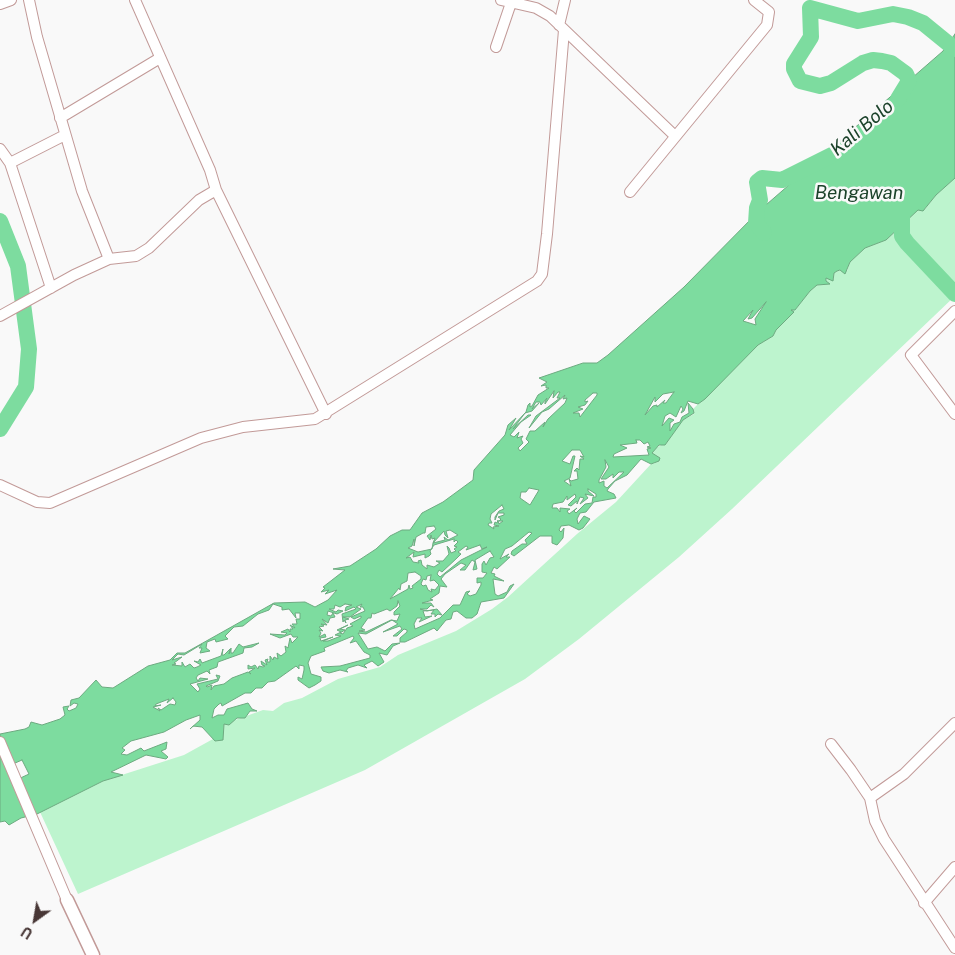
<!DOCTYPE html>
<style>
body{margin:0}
#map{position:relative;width:955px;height:955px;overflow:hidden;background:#f9f9f9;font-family:"Public Sans",sans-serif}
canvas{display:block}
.north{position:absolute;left:10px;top:895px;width:50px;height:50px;-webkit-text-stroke:4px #f9f9f9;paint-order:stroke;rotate:212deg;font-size:14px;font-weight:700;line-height:20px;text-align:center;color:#483736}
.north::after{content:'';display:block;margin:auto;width:18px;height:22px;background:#483736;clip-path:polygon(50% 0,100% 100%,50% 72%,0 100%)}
</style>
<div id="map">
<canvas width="955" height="955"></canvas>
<div class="north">U</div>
</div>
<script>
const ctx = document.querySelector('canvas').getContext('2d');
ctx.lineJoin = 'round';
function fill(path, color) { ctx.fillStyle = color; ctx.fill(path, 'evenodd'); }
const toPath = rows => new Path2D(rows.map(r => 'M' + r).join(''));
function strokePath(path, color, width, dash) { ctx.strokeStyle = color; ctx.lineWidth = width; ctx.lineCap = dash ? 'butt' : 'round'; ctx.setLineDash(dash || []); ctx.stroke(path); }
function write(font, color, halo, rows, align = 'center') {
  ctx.font = font + ' "Public Sans",sans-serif'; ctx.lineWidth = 5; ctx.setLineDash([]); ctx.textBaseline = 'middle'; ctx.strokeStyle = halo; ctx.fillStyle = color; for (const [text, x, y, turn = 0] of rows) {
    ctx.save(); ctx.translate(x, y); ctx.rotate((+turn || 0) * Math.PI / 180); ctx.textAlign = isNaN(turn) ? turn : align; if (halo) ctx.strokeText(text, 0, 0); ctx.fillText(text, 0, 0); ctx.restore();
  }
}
fill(toPath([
 [955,178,955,296,732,509,679,557,579,639,525,679,365,770,78,894,40,812,103,781,184,755,213,739,215,741,223,739,224,724,263,710,273,711,284,703,302,698,338,679,380,667,398,655,456,631,492,609,508,597,577,534,616,502,651,464,655,463,652,453,656,448,667,442,683,420,694,414,693,409,698,404,758,345,773,336,776,330,793,313,790,310,795,310,810,291,817,285,828,283,826,281,827,278,834,279,834,273,837,271,847,271,850,262,865,248,886,240,918,210,925,209,936,195]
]), '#bdf4ce');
const water = toPath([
 [955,34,955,178,936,195,923,211,918,210,886,240,865,248,850,262,845,274,840,270,837,271,834,273,833,281,826,278,826,281,830,284,817,285,810,291,795,310,791,310,794,312,776,330,773,336,758,345,705,399,698,404,688,401,684,411,681,413,683,409,681,406,676,417,670,413,665,416,662,426,669,418,674,420,670,423,670,431,674,424,680,422,682,417,689,413,688,403,693,409,694,413,683,420,665,445,659,445,652,453,660,458,659,461,651,464,641,459,627,475,615,481,608,489,607,491,614,494,616,498,594,502,586,512,580,513,577,519,578,524,584,516,590,519,583,528,579,530,569,525,561,526,559,530,561,532,564,528,563,538,557,545,552,543,552,536,540,536,514,556,511,554,512,551,522,544,527,544,525,540,532,533,529,532,512,546,505,549,500,559,509,554,506,557,510,557,497,569,494,567,491,573,495,574,494,576,504,581,493,579,495,594,498,596,507,592,510,586,514,584,504,598,481,602,477,614,472,618,466,618,457,611,453,612,451,619,446,620,437,631,434,628,405,642,400,642,400,638,407,632,407,630,404,629,397,636,393,636,402,629,400,626,383,632,398,624,392,620,366,634,358,633,368,649,377,647,385,651,392,644,400,643,393,646,387,655,379,653,384,662,378,666,372,661,364,665,367,668,358,665,348,668,346,671,348,672,340,670,329,673,323,671,321,667,340,666,370,658,370,655,364,652,356,641,350,643,354,638,353,636,324,648,325,651,311,656,308,663,311,674,321,677,321,681,315,685,309,688,298,680,298,677,302,679,304,670,304,666,299,665,299,669,296,666,275,681,268,682,262,688,256,688,251,693,245,693,222,706,221,703,219,704,214,709,212,718,218,715,224,715,227,709,248,703,252,709,257,711,250,711,245,718,237,718,229,725,224,724,223,740,215,741,202,727,193,726,190,729,200,720,200,715,186,720,164,732,131,741,122,748,125,750,121,754,127,755,141,748,144,751,167,742,166,749,161,751,168,757,166,759,146,755,111,772,123,775,103,781,37,814,21,818,9,825,5,821,0,822,0,734,25,729,29,727,31,722,42,725,60,719,65,715,63,707,69,706,67,709,69,711,76,708,78,704,74,703,70,706,71,700,79,698,96,680,102,687,113,688,148,666,170,660,177,653,185,653,274,603,305,602,315,607,328,600,337,590,325,594,329,590,321,592,325,588,323,587,345,570,333,569,350,566,376,549,390,536,402,530,410,530,422,513,443,502,473,480,474,470,505,435,508,425,516,418,509,430,526,412,528,405,530,403,530,407,532,406,538,395,549,388,546,388,546,385,541,386,547,382,539,378,583,363,597,363,608,355,684,287,759,211,943,51,955,34],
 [766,302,755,319,756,325,743,321,753,310,748,319,752,318,766,302],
 [554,391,553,398,558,392,560,392,557,398,560,398,536,416,529,428,542,412,549,409,565,395,563,399,567,398,565,403,548,419,543,427,545,422,535,431,530,431,526,439,529,442,520,451,518,448,523,443,521,439,523,436,517,438,519,432,514,437,510,435,521,422,531,415,528,415,513,429,525,413,532,411,539,403,532,409,536,402,540,402,541,405,547,398,545,402,545,404,554,391],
 [674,392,666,403,663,403,665,400,657,407,657,405,653,406,645,415,655,397,655,402,663,394,674,392],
 [593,393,597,393,597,395,580,417,579,413,573,413,583,409,578,407,585,405,588,401,585,402,585,400,593,393],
 [636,440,640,440,644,444,648,442,650,446,647,447,651,448,647,449,649,455,613,457,614,454,627,448,620,445,637,443,636,440],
 [572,450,580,450,584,457,580,456,584,459,580,459,579,470,577,468,574,471,577,471,578,479,571,481,569,479,571,486,564,481,570,478,575,456,573,456,570,464,562,461,572,450],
 [605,460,609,467,601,479,606,479,613,474,613,478,619,472,624,472,607,488,604,486,604,481,599,483,599,480,606,467,605,460],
 [529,488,539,490,530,505,520,498,521,492,526,492,529,488],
 [588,489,596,494,596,497,593,497,592,503,585,504,576,513,574,511,577,508,569,514,567,511,570,509,560,508,560,512,557,508,552,508,553,504,563,502,567,496,567,500,575,494,576,497,568,505,571,506,577,501,577,504,580,497,584,498,580,504,588,498,585,494,594,496,588,491,588,489],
 [502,505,504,509,499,511,495,517,495,520,498,513,504,513,504,515,498,517,501,519,499,521,503,521,499,524,498,520,497,523,495,522,494,525,499,526,493,527,494,529,488,525,489,523,492,523,490,519,491,514,502,505],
 [434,526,436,529,427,536,430,540,431,535,432,539,435,538,433,543,444,531,445,535,448,538,446,531,450,530,458,535,448,540,444,537,445,540,433,543,432,549,418,552,408,548,412,546,414,539,414,546,416,537,423,533,425,533,426,527,434,526],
 [454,539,454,542,456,540,458,542,454,546,457,547,454,549,456,551,451,553,449,548,447,546,449,554,443,561,436,561,440,563,434,567,427,565,427,569,422,565,421,560,418,561,419,563,413,562,410,557,406,558,414,552,413,557,425,554,425,558,429,556,431,554,430,551,434,545,454,539],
 [480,545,482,549,487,547,461,560,440,577,437,574,439,570,442,572,457,558,461,554,458,552,466,546,468,547,466,550,480,545],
 [490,551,494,557,490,558,486,565,484,561,482,564,482,572,487,573,483,578,477,578,477,583,481,582,481,585,476,594,470,596,467,594,470,591,466,592,460,605,453,605,440,618,415,629,414,624,417,618,422,618,419,622,432,616,425,617,423,611,434,610,431,614,435,614,435,617,438,614,442,615,437,609,427,611,420,609,427,609,431,605,434,607,431,603,422,603,433,600,430,599,439,593,440,586,447,587,441,579,445,574,461,563,466,565,460,570,465,570,472,560,475,562,473,570,477,569,475,560,490,551],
 [415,572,421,576,421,579,412,586,413,588,410,589,409,585,408,589,390,599,399,588,400,590,401,584,407,581,408,573,415,572],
 [431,575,430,581,434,580,439,585,435,590,431,589,432,592,428,590,426,585,423,586,421,584,423,579,426,580,427,576,431,575],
 [398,601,400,606,394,612,394,615,400,614,397,621,391,620,366,632,359,631,365,630,361,628,368,618,371,618,372,613,374,614,387,609,390,611,397,606,398,601],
 [273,604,282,607,282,610,289,609,296,618,295,613,300,613,300,619,296,619,297,624,292,624,295,628,290,625,293,629,290,629,290,632,288,629,281,632,287,633,285,635,270,634,280,638,291,634,293,637,298,637,292,643,290,638,288,648,285,646,286,652,281,656,277,653,278,659,274,657,273,660,270,656,270,662,267,662,268,659,265,660,267,665,261,661,262,665,265,666,263,667,259,666,258,669,255,665,251,667,248,665,248,669,255,668,249,672,251,674,248,672,232,678,224,684,214,686,211,690,212,685,207,687,206,686,218,681,220,676,216,675,218,679,197,684,200,689,198,692,190,684,208,679,200,678,198,681,196,678,198,675,207,671,210,674,209,670,217,667,218,662,243,653,244,648,252,647,259,643,243,647,239,644,233,653,231,653,231,648,229,654,230,649,224,655,222,655,223,649,221,656,202,663,200,659,198,662,194,661,201,665,197,667,194,668,190,664,185,667,182,662,182,666,172,665,176,664,174,663,182,657,172,660,178,654,184,655,202,644,199,648,202,648,200,653,210,651,206,648,207,642,215,639,216,642,228,639,225,636,234,627,243,626,258,614,269,610,273,604],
 [345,604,352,605,346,607,345,611,354,607,356,609,342,614,343,622,344,620,346,623,345,620,349,619,343,617,350,617,361,609,356,607,362,604,360,607,363,607,365,611,351,617,354,619,361,616,361,618,350,624,353,626,347,628,343,634,340,633,345,630,340,629,348,625,337,630,341,632,335,635,341,636,328,641,323,641,333,637,321,641,320,638,326,637,325,634,319,637,321,633,319,630,323,631,319,627,324,626,321,624,327,625,322,619,328,623,330,618,335,617,333,613,331,616,327,615,328,611,337,614,343,611,338,610,336,612,329,609,334,609,335,605,340,607,345,604],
 [173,698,176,702,175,705,170,704,161,710,158,708,160,711,153,707,161,705,155,706,156,704,169,699,167,703,173,698],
 [22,760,29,774,12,782,6,767,22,760]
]);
fill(water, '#7ddc9f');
strokePath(water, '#6daa80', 1);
strokePath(toPath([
 [810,8,811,37,794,64,794,69,800,81,820,86,831,83,863,63,873,60,882,61,891,63,906,74,909,81,898,99],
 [810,8,858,21,893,14,908,17,923,23,955,49],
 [902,205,902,236,907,243,955,294],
 [0,221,18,266,29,349,26,387,0,429],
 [764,233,756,223,757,208,760,200,757,182,762,178,782,180,832,155]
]), '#7ddc9f', 16);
const minor = toPath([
 [29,0,37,37,82,191,109,259],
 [501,0,536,8,550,16,675,136],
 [0,4,11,0],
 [559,25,565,0],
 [496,47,512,0],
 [60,118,160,58],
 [0,149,10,163,51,288],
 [10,163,65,135],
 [216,190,326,414],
 [630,192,767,25,769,12,754,0],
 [955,311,911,355,955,414],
 [0,316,74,275,109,259,136,256,149,248,199,200,216,190,210,170,135,0],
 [0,485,37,502,50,503,201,438,243,427,315,419,537,281,542,274,547,234,564,30],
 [0,742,67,900],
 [831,744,851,770,870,798,875,821,884,839,955,948],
 [870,798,904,774,955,723],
 [924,903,955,867]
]);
const major = toPath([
 [67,900,93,955]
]);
strokePath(minor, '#c29a98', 12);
strokePath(major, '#c29a98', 15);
strokePath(minor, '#fff', 10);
strokePath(major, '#fff', 12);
write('italic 19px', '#1c432b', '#f9f9f9', [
 ["Kali Bolo",862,128,-40],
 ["Bengawan",859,193]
]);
</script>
